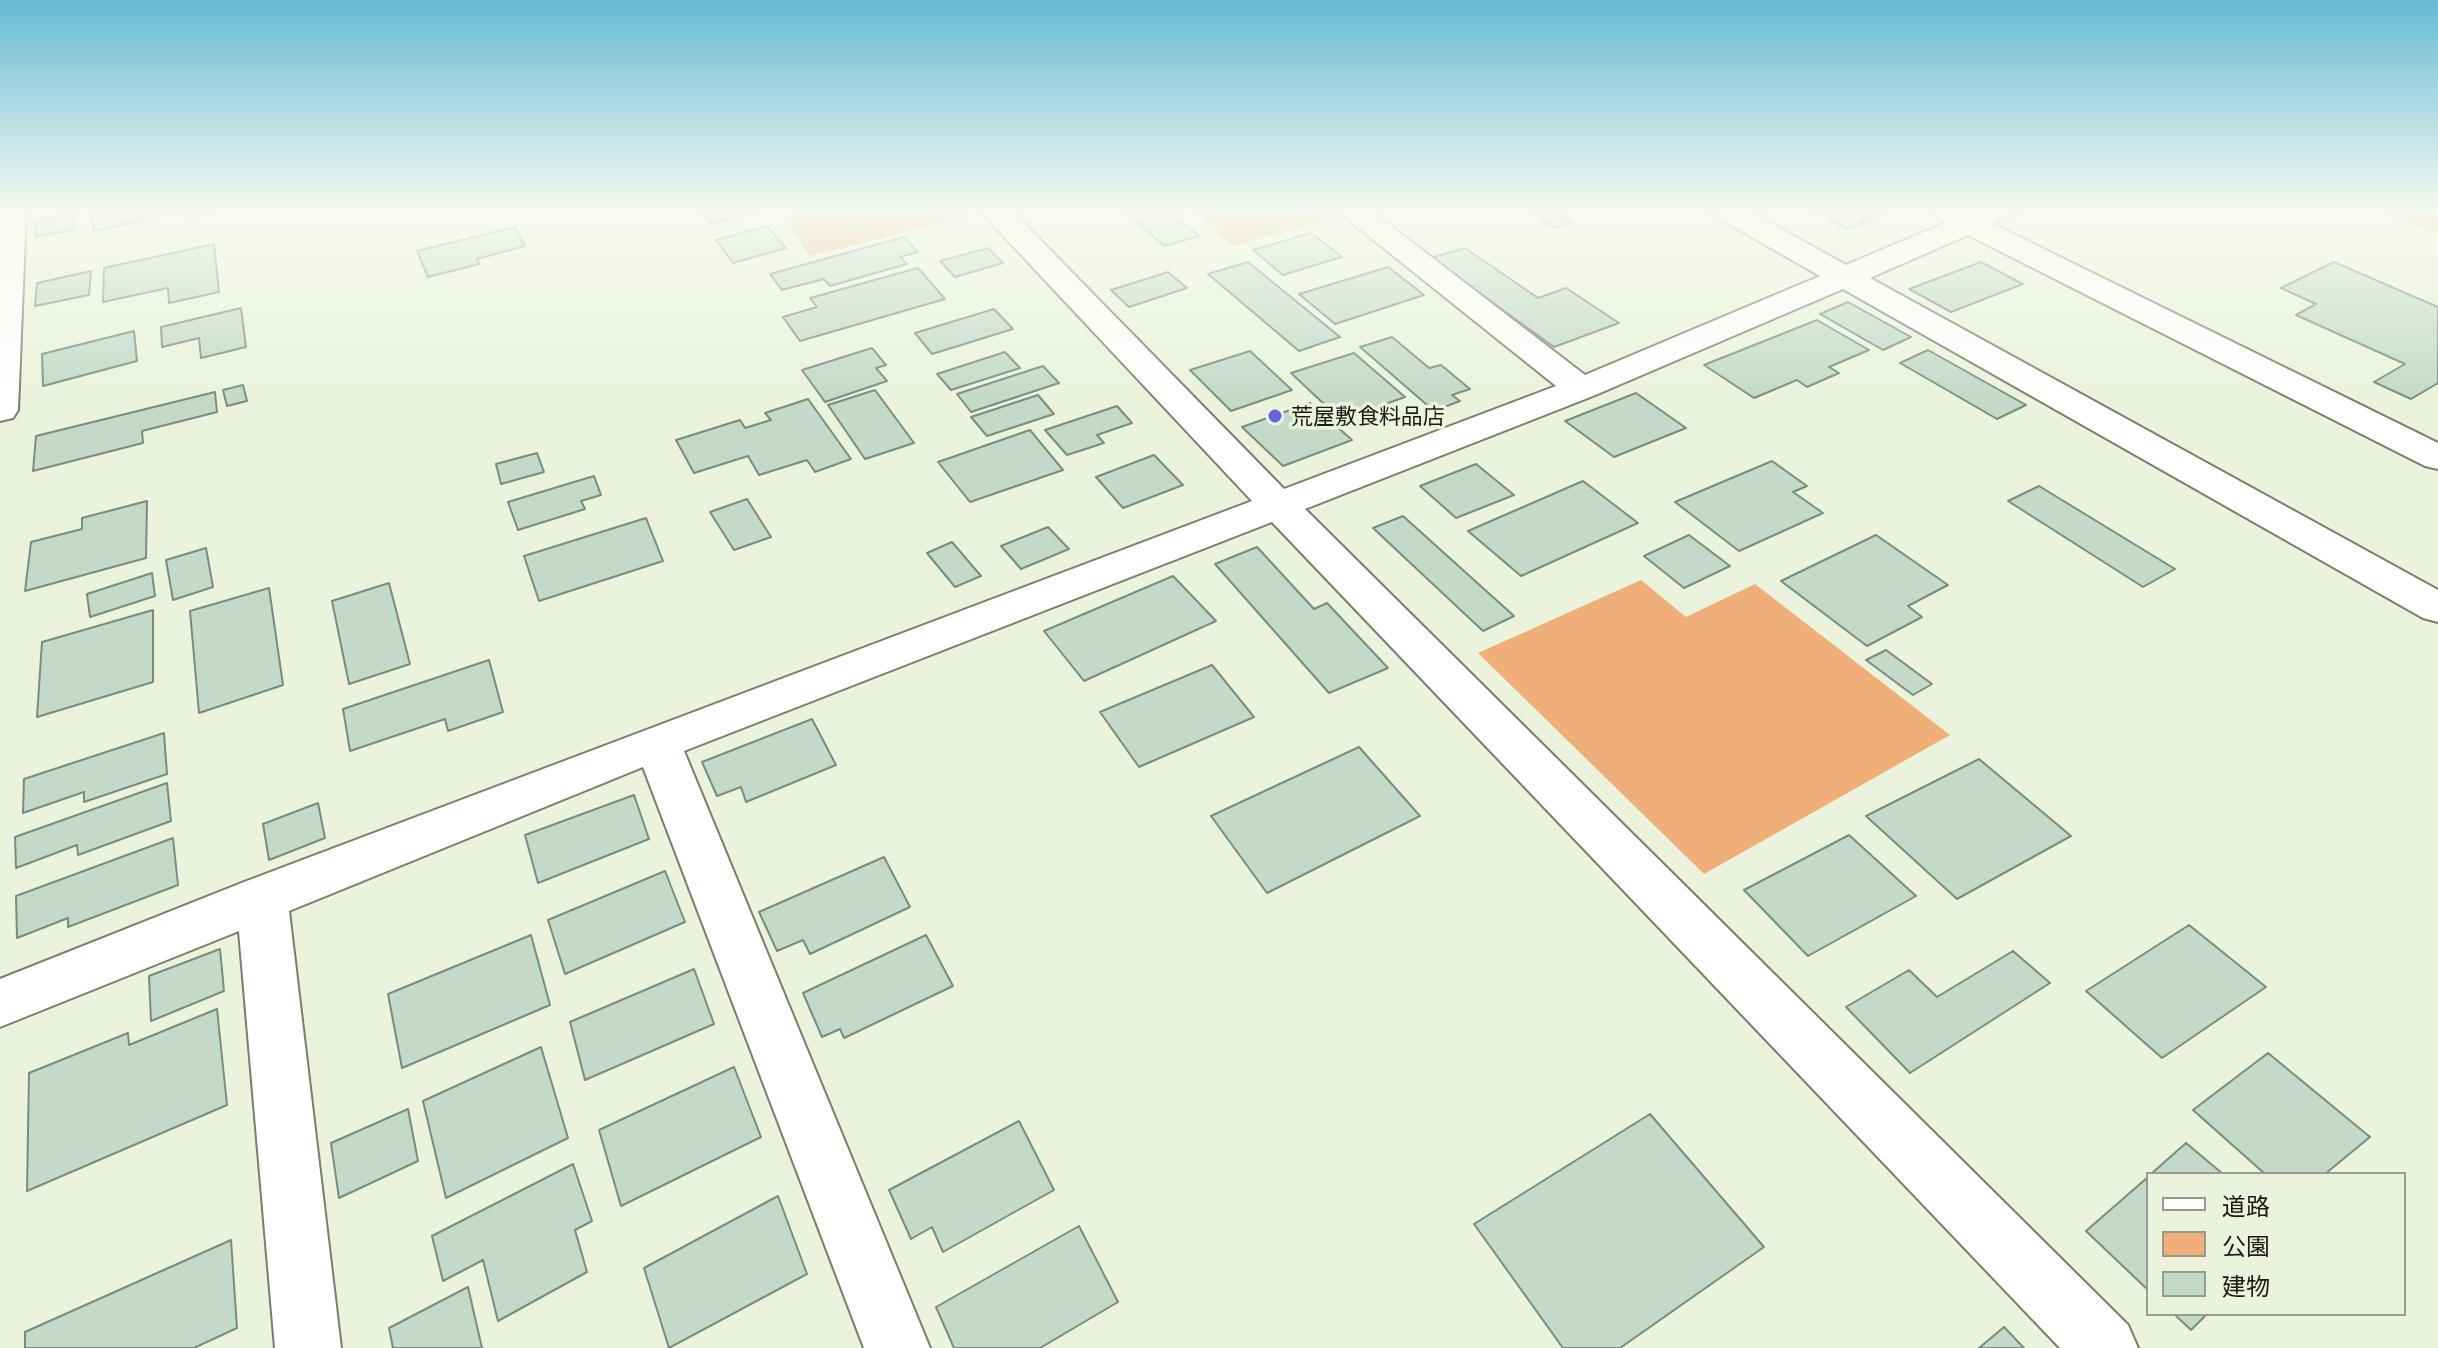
<!DOCTYPE html>
<meta charset="utf-8">
<style>
body{margin:0}
#map{position:relative;width:2438px;height:1348px;overflow:hidden;background:#ebf3dd;font-family:Georgia,"Noto Sans JP",serif}
canvas{display:block}
.legend{position:absolute;left:2146px;top:1172px;width:260px;height:144px;box-sizing:border-box;background:#ebf3dd;border:2px solid #979d8d;margin:0;padding:10px 14px;list-style:none;font-size:24px;color:#1a1c14}
.legend li{display:flex;align-items:center;gap:16px;height:40px}
.legend b{width:40px;border:2px solid #979d8d}
</style>
<div id="map">
<canvas width="2438" height="1348"></canvas>
<ul class="legend">
<li><b style="height:10px;background:#fff"></b>道路</li>
<li><b style="height:22px;background:#f0af79"></b>公園</li>
<li><b style="height:22px;background:#c4d9ca"></b>建物</li>
</ul>
</div>
<script>
const ctx = document.querySelector('canvas').getContext('2d');
ctx.lineJoin = 'round';
function fill(path, color) { ctx.fillStyle = color; ctx.fill(path, 'evenodd'); }
const toPath = rows => new Path2D(rows.map(r => 'M' + r).join(''));
function strokePath(path, color, width, dash) { ctx.strokeStyle = color; ctx.lineWidth = width; ctx.lineCap = dash ? 'butt' : 'round'; ctx.setLineDash(dash || []); ctx.stroke(path); }
function write(font, color, halo, rows, align = 'center') {
  ctx.font = font + ' Georgia,"Noto Sans JP",serif'; ctx.lineWidth = 7; ctx.setLineDash([]); ctx.textBaseline = 'middle'; ctx.strokeStyle = halo; ctx.fillStyle = color; for (const [text, x, y, turn = 0] of rows) {
    ctx.save(); ctx.translate(x, y); ctx.rotate((+turn || 0) * Math.PI / 180); ctx.textAlign = isNaN(turn) ? turn : align; if (halo) ctx.strokeText(text, 0, 0); ctx.fillText(text, 0, 0); ctx.restore();
  }
}
fill(toPath([
 [820,210,960,210,966,217,810,256,784,219],
 [1195,210,1332,210,1340,217,1233,246],
 [2378,210,2438,210,2438,234],
 [1641,580,1686,617,1755,584,1950,735,1704,874,1478,653]
]), '#f0af79');
const building = toPath([
 [212,210,213,213,187,219,185,211,94,231,91,211,212,210],
 [701,210,767,210,710,224,701,210],
 [1123,210,1168,210,1199,236,1164,246,1123,210],
 [1551,210,1571,222,1555,228,1528,212,1551,210],
 [1821,210,1880,210,1887,214,1847,229,1815,212,1821,210],
 [73,213,75,229,36,237,35,221,73,213],
 [767,226,786,248,733,263,716,240,767,226],
 [515,227,525,246,477,259,479,264,428,277,417,251,515,227],
 [1311,233,1342,257,1283,275,1253,250,1311,233],
 [904,237,918,252,900,257,907,264,830,286,824,279,782,290,770,274,904,237],
 [214,244,219,292,169,303,168,288,103,302,104,268,214,244],
 [988,248,1003,263,955,277,940,261,988,248],
 [1465,248,1538,298,1566,288,1619,323,1554,347,1431,258,1465,248],
 [1248,262,1340,337,1299,351,1208,274,1248,262],
 [1981,262,2023,284,1951,312,1909,289,1981,262],
 [2334,262,2438,307,2438,383,2411,399,2374,382,2405,364,2296,315,2316,304,2281,288,2334,262],
 [1388,267,1424,295,1335,324,1299,294,1388,267],
 [918,268,945,299,800,341,783,317,817,307,810,298,918,268],
 [91,271,89,295,35,306,37,283,91,271],
 [1168,272,1187,288,1129,307,1111,290,1168,272],
 [1848,302,1911,337,1883,350,1820,314,1848,302],
 [241,308,246,347,201,358,199,338,162,347,161,327,241,308],
 [994,309,1013,329,932,354,915,333,994,309],
 [1817,320,1869,350,1829,367,1839,373,1807,387,1797,380,1754,398,1704,365,1817,320],
 [134,331,137,361,43,386,42,354,134,331],
 [1392,337,1429,368,1441,365,1470,389,1452,395,1460,401,1434,411,1360,347,1392,337],
 [872,348,886,365,876,368,887,381,825,402,802,370,872,348],
 [1928,350,2026,405,1997,419,1900,363,1928,350],
 [1250,351,1292,390,1231,411,1190,370,1250,351],
 [1005,352,1020,368,951,390,937,374,1005,352],
 [1354,353,1405,397,1341,420,1291,373,1354,353],
 [1043,366,1059,383,971,412,957,394,1043,366],
 [243,385,247,401,227,406,223,390,243,385],
 [875,390,914,443,865,459,828,405,875,390],
 [215,392,217,412,142,431,143,443,33,471,36,436,215,392],
 [1636,393,1686,428,1614,457,1565,421,1636,393],
 [1038,395,1054,414,987,436,971,417,1038,395],
 [808,399,851,459,815,472,807,460,759,475,748,456,694,473,676,440,740,420,745,428,771,420,765,413,808,399],
 [1310,403,1352,440,1283,466,1242,427,1310,403],
 [1117,406,1132,423,1097,435,1104,443,1067,455,1045,430,1117,406],
 [1030,430,1063,470,970,502,938,462,1030,430],
 [537,453,544,472,501,484,496,464,537,453],
 [1154,455,1183,485,1123,508,1096,477,1154,455],
 [1772,461,1807,486,1793,492,1823,513,1739,551,1675,502,1772,461],
 [1476,464,1514,495,1456,518,1420,486,1476,464],
 [594,476,601,495,581,501,585,509,518,530,508,502,594,476],
 [1583,481,1638,523,1521,576,1468,531,1583,481],
 [2039,486,2175,569,2143,587,2008,501,2039,486],
 [747,499,771,537,734,550,710,512,747,499],
 [147,501,146,558,25,591,31,542,82,529,82,518,147,501],
 [1403,516,1514,616,1483,631,1373,528,1403,516],
 [646,518,663,561,539,601,524,556,646,518],
 [1048,527,1069,549,1021,569,1001,546,1048,527],
 [1689,535,1730,566,1684,588,1644,556,1689,535],
 [1876,535,1948,585,1908,606,1922,617,1867,646,1781,581,1876,535],
 [952,542,981,576,955,587,927,553,952,542],
 [1257,547,1314,609,1327,603,1388,668,1329,693,1215,564,1257,547],
 [206,548,213,587,173,600,166,560,206,548],
 [152,573,155,596,90,617,87,594,152,573],
 [1173,576,1216,621,1084,681,1044,631,1173,576],
 [389,583,410,664,349,684,332,601,389,583],
 [269,588,283,685,199,713,190,611,269,588],
 [153,610,153,682,37,717,42,642,153,610],
 [1886,650,1932,684,1913,695,1866,660,1886,650],
 [489,660,503,712,448,731,445,719,350,751,343,709,489,660],
 [1212,665,1254,717,1139,767,1100,712,1212,665],
 [812,719,836,765,746,802,741,787,717,796,702,762,812,719],
 [164,733,167,774,84,802,84,792,23,813,24,779,164,733],
 [1359,747,1420,816,1267,893,1211,816,1359,747],
 [1979,759,2071,836,1957,899,1866,816,1979,759],
 [167,783,171,821,78,855,77,845,16,868,15,837,167,783],
 [634,795,649,839,538,883,525,835,634,795],
 [318,803,325,838,269,860,263,824,318,803],
 [1849,835,1916,896,1808,956,1744,890,1849,835],
 [173,838,178,885,68,927,68,918,17,938,16,896,173,838],
 [884,857,910,907,810,954,803,940,777,951,759,912,884,857],
 [665,871,685,922,565,974,548,920,665,871],
 [2189,925,2266,987,2162,1058,2086,991,2189,925],
 [531,935,550,1005,402,1068,388,994,531,935],
 [926,935,953,986,844,1038,840,1029,822,1037,803,993,926,935],
 [220,949,224,991,151,1021,149,976,220,949],
 [2013,951,2050,983,1910,1073,1846,1007,1909,970,1937,997,2013,951],
 [694,969,714,1024,585,1080,570,1022,694,969],
 [217,1009,227,1105,27,1191,29,1073,128,1033,129,1045,217,1009],
 [541,1047,568,1138,446,1198,423,1101,541,1047],
 [2268,1053,2370,1137,2325,1174,2265,1174,2193,1110,2268,1053],
 [734,1067,761,1137,621,1206,599,1130,734,1067],
 [408,1109,418,1161,339,1198,331,1143,408,1109],
 [1650,1114,1764,1247,1620,1348,1563,1348,1474,1224,1650,1114],
 [1019,1121,1054,1190,943,1252,932,1227,911,1239,889,1190,1019,1121],
 [2186,1143,2223,1174,2151,1174,2186,1143],
 [573,1164,592,1221,575,1230,587,1272,498,1321,483,1260,443,1281,432,1236,573,1164],
 [2148,1177,2148,1290,2086,1231,2148,1177],
 [778,1196,807,1274,669,1348,644,1268,778,1196],
 [1079,1226,1118,1302,1040,1348,954,1348,936,1307,1079,1226],
 [231,1240,237,1328,194,1348,25,1348,25,1332,231,1240],
 [468,1287,482,1348,393,1348,389,1328,468,1287],
 [2174,1314,2207,1314,2191,1330,2174,1314],
 [2004,1327,2024,1348,1979,1348,2004,1327]
]);
fill(building, '#c4d9ca');
strokePath(building, '#798d7f', 2);
const minor = toPath([
 [0,210,26,210,18,410,13,418,0,421,0,210],
 [979,210,1011,210,1284,489,1556,386,1336,210,1370,210,1585,375,1820,276,1715,216,1710,210,1747,210,1846,265,1945,223,1936,215,1939,210,1970,213,2017,210,2012,216,1993,224,2438,443,2438,469,2425,466,1968,235,1870,278,2438,590,2438,622,2423,618,1843,289,1593,396,1305,509,2128,1325,2138,1348,2060,1348,1272,522,684,751,930,1348,864,1348,643,767,289,911,341,1348,275,1348,239,931,0,1027,0,979,244,882,1252,501,979,210]
]);
strokePath(minor, '#787f6b', 4);
fill(minor, '#fff');
const sky = ctx.createLinearGradient(0, 0, 0, 399);
sky.addColorStop(0, '#67bad5');
sky.addColorStop(0.53, '#f6faf0');
sky.addColorStop(1, '#f6faf000');
ctx.fillStyle = sky;
ctx.fillRect(0, 0, 2438, 399);
for (const [x, y, r, color] of [
 [1275,416,8,"#6863dc"]
]) { const dot = new Path2D(); dot.arc(x, y, r, 0, 2 * Math.PI); ctx.fillStyle = color; ctx.fill(dot); strokePath(dot, '#ebf3dd', 3); }
write('22px', '#1a1c14', '#ebf3dd', [
 ["荒屋敷食料品店",1291,416]
], 'left');
</script>
